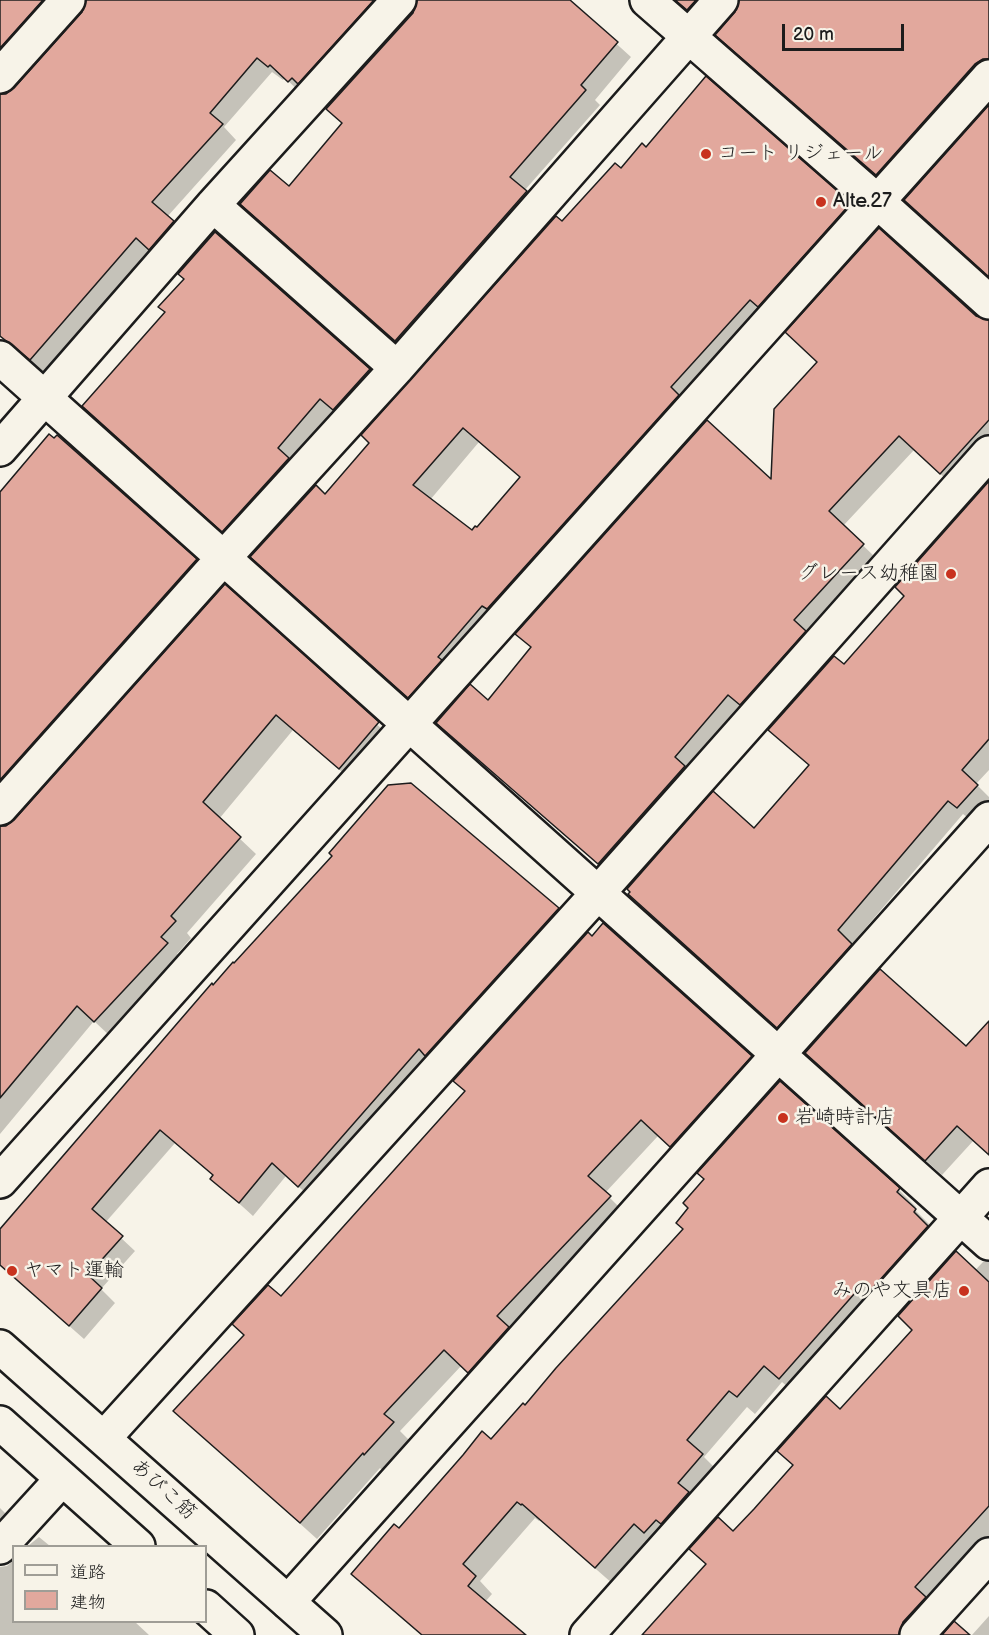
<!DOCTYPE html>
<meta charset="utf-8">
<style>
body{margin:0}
#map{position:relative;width:989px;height:1635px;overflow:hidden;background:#f7f3e8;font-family:"Balsamiq Sans","Klee One",sans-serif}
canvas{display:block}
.legend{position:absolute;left:12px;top:1545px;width:195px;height:78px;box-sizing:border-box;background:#f7f3e8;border:2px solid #9f9d96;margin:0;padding:8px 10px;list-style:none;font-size:18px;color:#1c1c1c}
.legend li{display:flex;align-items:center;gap:12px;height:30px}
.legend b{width:30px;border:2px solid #9f9d96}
.scale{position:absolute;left:782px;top:24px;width:122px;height:27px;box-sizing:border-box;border:3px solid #1c1c1c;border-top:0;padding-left:8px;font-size:18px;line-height:21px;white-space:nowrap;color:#1c1c1c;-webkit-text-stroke:4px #f7f3e8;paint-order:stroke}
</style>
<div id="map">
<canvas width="989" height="1635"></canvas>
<ul class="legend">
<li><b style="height:8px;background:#f7f3e8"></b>道路</li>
<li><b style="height:16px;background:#e2a89d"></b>建物</li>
</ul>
<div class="scale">20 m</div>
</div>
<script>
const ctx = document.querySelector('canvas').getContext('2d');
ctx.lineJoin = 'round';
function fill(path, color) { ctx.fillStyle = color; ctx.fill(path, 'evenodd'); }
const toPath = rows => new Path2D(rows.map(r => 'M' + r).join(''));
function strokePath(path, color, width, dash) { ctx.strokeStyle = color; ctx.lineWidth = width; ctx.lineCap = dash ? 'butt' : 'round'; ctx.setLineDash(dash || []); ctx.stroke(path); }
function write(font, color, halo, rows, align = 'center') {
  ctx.font = font + ' "Balsamiq Sans","Klee One",sans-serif'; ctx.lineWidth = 5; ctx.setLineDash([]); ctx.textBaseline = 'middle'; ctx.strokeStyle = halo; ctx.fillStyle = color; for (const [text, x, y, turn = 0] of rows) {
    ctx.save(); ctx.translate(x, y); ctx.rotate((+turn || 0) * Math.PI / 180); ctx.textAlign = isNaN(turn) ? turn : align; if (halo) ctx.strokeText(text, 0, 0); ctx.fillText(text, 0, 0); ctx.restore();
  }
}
fill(toPath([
 [0,0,71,0,0,78],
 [88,0,402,0,303,95,285,78,283,80,272,72,224,127,236,140,167,217,187,236,45,373,0,335,0,96,6,95,15,90,83,13],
 [418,0,568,0,631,57,595,100,600,105,524,191,541,207,411,355,256,218,290,188,344,124,414,13],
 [676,0,724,0,702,23],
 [740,0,989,0,989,79,891,188,732,49,736,13],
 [646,149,850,204,865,220,424,712,268,572,325,496,562,223],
 [479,442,521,478,477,529,472,532,430,500],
 [215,234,383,384,348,423,334,411,291,462,237,545,98,420],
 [976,317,989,322,989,455,958,490,914,450,843,526,877,559,614,878,452,737,488,702,532,648,517,634,772,482],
 [58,437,212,577,0,798,0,494],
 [989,483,989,770,976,784,989,797,989,802,972,821,963,814,851,945,865,959,792,1041,630,894,754,830,810,766,784,744,844,667,906,596],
 [225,587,394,740,356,784,293,730,219,819,256,854,187,933,191,938,177,954,183,960,111,1037,94,1021,0,1134,0,829,15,822],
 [410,785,572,923,313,1199,286,1176,253,1216,212,1179,214,1176,175,1143,105,1223,135,1251,101,1289,115,1303,84,1339,0,1265,0,1231,234,965],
 [989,1023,989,1154,974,1140,942,1175,822,1068,966,1049],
 [751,1057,767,1073,687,1163,658,1136,605,1193,626,1214,485,1388,462,1365,400,1431,409,1440,382,1470,380,1468,317,1539,175,1411,281,1298],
 [780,1083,899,1190,916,1207,914,1209,932,1227,797,1395,782,1382,755,1414,747,1407,704,1457,719,1472,613,1584,540,1520,539,1521,535,1518,480,1581,492,1594,485,1602,521,1635,422,1635,353,1574,525,1407,685,1230],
 [983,1262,989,1262,989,1561,917,1617,909,1609,886,1635,644,1635,840,1411],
 [0,1508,23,1531,0,1559],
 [39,1537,50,1546,28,1546],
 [14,1560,14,1622,135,1622,149,1635,0,1635,0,1567,7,1566],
 [989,1616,989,1635,972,1635]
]), '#0003');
const building = toPath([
 [0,0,43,0,0,48,0,0],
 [86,0,374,0,298,84,292,78,288,82,270,65,268,67,257,58,210,113,223,124,152,202,174,221,149,250,136,238,30,360,0,336,0,94,6,94,14,88,82,12,86,0],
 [417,0,570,0,618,42,581,85,586,90,510,177,527,191,395,341,240,204,270,170,289,186,342,123,326,109,413,13,417,0],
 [675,0,696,0,687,10,675,0],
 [739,0,989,0,989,59,983,59,975,64,876,175,715,35,735,12,739,0],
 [706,76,851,203,758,307,750,300,671,387,679,395,487,609,482,606,438,657,442,660,408,698,250,557,316,485,325,494,369,443,361,435,556,216,562,221,615,163,621,168,642,143,646,147,706,76],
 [463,428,520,477,477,527,475,526,472,530,413,485,463,428],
 [989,105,989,277,904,200,989,105],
 [879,228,976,316,989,320,989,420,940,474,899,436,829,511,864,544,794,620,806,631,740,705,728,695,675,757,685,766,598,864,436,723,470,684,488,700,531,647,515,634,707,420,771,479,774,409,817,362,785,332,879,228],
 [215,232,370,369,333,410,320,399,278,448,289,458,222,532,82,406,165,312,158,307,184,279,178,274,215,232],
 [49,434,54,438,57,435,197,559,0,780,0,492,49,434],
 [989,481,989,739,962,770,978,785,957,808,948,801,838,930,852,944,777,1028,628,894,630,892,627,889,713,791,754,828,809,765,768,730,834,656,844,664,904,596,895,587,989,481],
 [225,584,379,722,339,769,276,715,203,802,241,837,171,916,176,921,161,937,168,943,94,1022,77,1006,0,1098,0,826,6,826,14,820,225,584],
 [411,783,559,908,425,1056,419,1049,298,1187,272,1163,239,1203,210,1179,213,1175,160,1130,92,1209,123,1236,88,1275,102,1288,69,1326,0,1265,0,1229,212,983,213,985,233,962,234,963,332,856,329,853,388,785,411,783],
 [603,923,752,1056,670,1147,641,1120,588,1176,611,1196,497,1316,509,1327,468,1373,444,1350,384,1414,394,1422,364,1455,363,1453,300,1523,173,1411,244,1335,232,1324,268,1285,281,1296,465,1091,453,1081,588,932,592,936,603,923],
 [880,969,966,1046,989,1021,989,1155,957,1126,925,1161,805,1053,880,969],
 [780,1081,900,1188,897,1192,916,1209,914,1212,928,1226,870,1291,863,1284,779,1379,764,1366,737,1397,729,1391,687,1440,703,1454,678,1483,689,1492,661,1524,656,1520,644,1533,634,1524,595,1568,522,1504,521,1505,517,1502,463,1564,476,1576,468,1586,526,1635,422,1635,351,1574,394,1524,399,1528,463,1455,482,1431,491,1439,523,1403,525,1405,556,1368,683,1229,676,1223,688,1208,683,1203,704,1179,697,1173,780,1081],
 [956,1251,989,1282,989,1506,915,1587,926,1597,903,1622,899,1635,642,1635,706,1564,689,1549,718,1517,733,1531,754,1509,793,1465,777,1451,826,1396,840,1409,912,1330,898,1316,956,1251],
 [954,1621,970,1635,942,1635,954,1621]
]);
fill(building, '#e2a89d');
strokePath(building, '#1c1c1c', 1.5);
const minor = toPath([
 [647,0,878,202,989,302],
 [0,76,68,0],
 [213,205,397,368],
 [0,358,989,1243],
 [0,449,213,205,399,0],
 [0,808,209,574,397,368,721,0],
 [0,1181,989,77],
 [104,1438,598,893,989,453],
 [0,1547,62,1479],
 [288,1602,989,819],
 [587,1635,989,1186],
 [917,1635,989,1555]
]);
const primary = toPath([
 [0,1347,325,1635],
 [0,1423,138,1546],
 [206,1607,237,1635]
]);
strokePath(minor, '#1c1c1c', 38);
strokePath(primary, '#1c1c1c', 38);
strokePath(minor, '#f7f3e8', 33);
strokePath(primary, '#f7f3e8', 33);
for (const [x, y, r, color] of [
 [706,154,6,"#c8321e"],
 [821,202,6,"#c8321e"],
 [951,574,6,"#c8321e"],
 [783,1118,6,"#c8321e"],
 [12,1271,6,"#c8321e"],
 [964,1291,6,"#c8321e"]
]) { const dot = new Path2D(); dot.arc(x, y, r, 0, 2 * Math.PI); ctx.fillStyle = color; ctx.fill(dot); strokePath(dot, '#f7f3e8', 2); }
write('20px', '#1c1c1c', '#f7f3e8', [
 ["コート リジェール",718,154],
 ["Alte.27",833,202],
 ["グレース幼稚園",939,574,"right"],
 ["岩崎時計店",795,1118],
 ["ヤマト運輸",24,1271],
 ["みのや文具店",952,1291,"right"]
], 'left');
write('20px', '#1c1c1c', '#f7f3e8', [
 ["あびこ筋",163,1490,42]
]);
</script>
